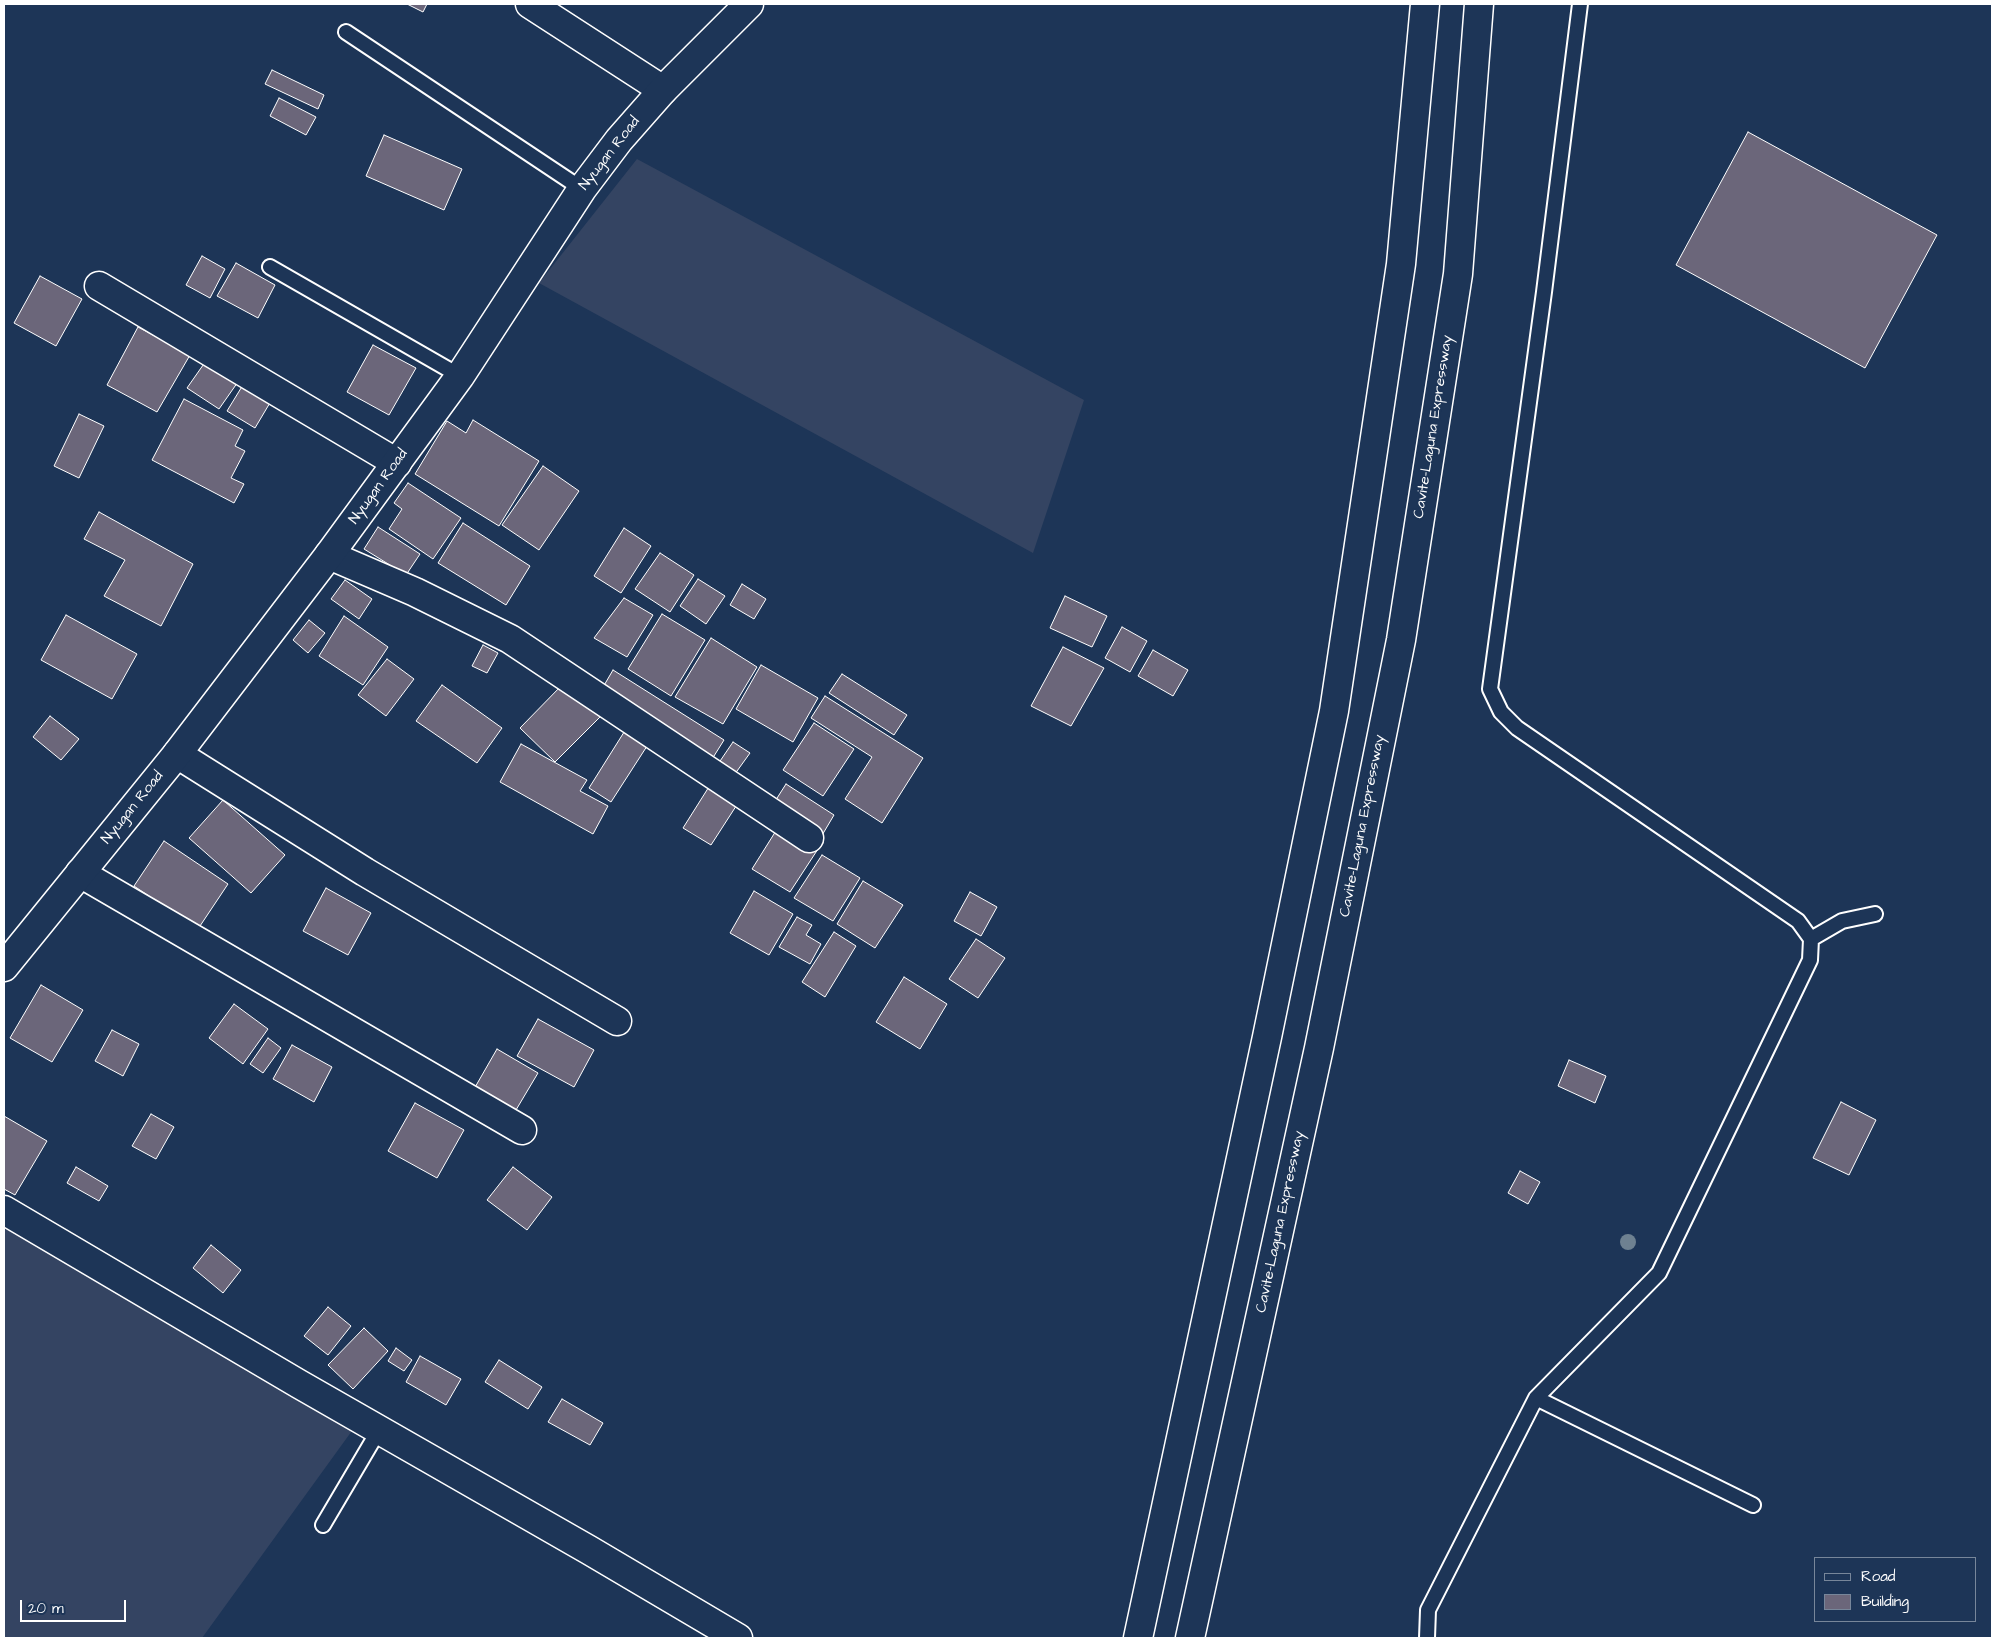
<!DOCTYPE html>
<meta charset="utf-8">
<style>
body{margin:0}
#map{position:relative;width:1996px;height:1642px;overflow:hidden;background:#1d3557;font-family:"Architects Daughter",sans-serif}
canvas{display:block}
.frame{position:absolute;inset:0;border:5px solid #fff;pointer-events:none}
.legend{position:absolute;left:1814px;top:1557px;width:162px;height:65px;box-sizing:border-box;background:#1d3557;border:1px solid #77869a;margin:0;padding:6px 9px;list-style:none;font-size:15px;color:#fff}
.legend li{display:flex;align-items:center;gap:10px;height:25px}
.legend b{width:25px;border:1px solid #77869a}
.scale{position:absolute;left:20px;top:1600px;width:106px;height:22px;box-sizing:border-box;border:2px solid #fff;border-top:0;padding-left:6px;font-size:15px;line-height:18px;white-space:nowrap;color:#fff;-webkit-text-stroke:4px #1d3557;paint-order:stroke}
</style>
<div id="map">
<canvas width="1996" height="1642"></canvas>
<div class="frame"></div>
<ul class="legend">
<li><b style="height:6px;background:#1d3557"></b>Road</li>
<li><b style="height:14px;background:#6b667a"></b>Building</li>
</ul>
<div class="scale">20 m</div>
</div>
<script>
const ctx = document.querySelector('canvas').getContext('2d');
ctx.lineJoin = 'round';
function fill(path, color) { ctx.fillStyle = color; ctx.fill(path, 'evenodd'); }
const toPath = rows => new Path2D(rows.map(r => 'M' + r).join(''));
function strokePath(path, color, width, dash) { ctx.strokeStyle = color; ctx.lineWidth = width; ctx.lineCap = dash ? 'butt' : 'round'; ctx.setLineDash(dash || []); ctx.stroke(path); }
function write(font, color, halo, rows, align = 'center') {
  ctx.font = font + ' "Architects Daughter",sans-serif'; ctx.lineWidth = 4; ctx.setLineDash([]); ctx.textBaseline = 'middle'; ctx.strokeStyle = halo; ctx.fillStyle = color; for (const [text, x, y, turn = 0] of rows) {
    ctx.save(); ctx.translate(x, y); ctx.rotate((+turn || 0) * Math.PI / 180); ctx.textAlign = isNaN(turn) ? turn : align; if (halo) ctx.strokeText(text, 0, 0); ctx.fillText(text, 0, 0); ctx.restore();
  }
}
fill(toPath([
 [637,159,1084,400,1033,553,539,283],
 [4,1226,354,1428,202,1638,4,1638]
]), '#344462');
const building = toPath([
 [407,4,427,4,423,12,407,4],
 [272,70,324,95,318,109,265,84,272,70],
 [279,98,316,117,306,135,270,116,279,98],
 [1748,132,1937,235,1865,368,1676,265,1748,132],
 [384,135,462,169,444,210,366,176,384,135],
 [202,256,225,269,210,298,186,285,202,256],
 [236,263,275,285,258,318,217,296,236,263],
 [40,276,82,299,56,346,14,323,40,276],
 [138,327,190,355,157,412,107,385,138,327],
 [373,345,416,368,389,415,347,392,373,345],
 [208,358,240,379,219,409,187,388,208,358],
 [246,380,274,396,255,428,227,411,246,380],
 [184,399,243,430,235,446,245,451,231,478,244,484,234,503,152,460,184,399],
 [79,414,104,426,79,478,54,466,79,414],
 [473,420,539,461,499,526,415,474,447,421,466,433,473,420],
 [543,466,579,491,539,550,502,525,543,466],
 [408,483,461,518,433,559,389,529,402,509,394,503,408,483],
 [99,512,193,564,161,626,104,596,125,560,84,539,99,512],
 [463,523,530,566,506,605,438,563,463,523],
 [378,527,420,554,406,575,364,549,378,527],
 [624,528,651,546,621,593,594,576,624,528],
 [660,553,694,575,670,612,635,589,660,553],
 [698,579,725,596,706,624,680,606,698,579],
 [345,580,372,599,359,619,331,599,345,580],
 [742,584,766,599,754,619,730,605,742,584],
 [1065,596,1107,616,1092,647,1050,628,1065,596],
 [624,598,653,615,627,657,594,638,624,598],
 [662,614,705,640,671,696,628,669,662,614],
 [66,615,137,654,112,699,41,660,66,615],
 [344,616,388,647,363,685,319,656,344,616],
 [309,620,325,633,308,653,293,640,309,620],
 [1122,627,1147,641,1130,672,1105,658,1122,627],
 [711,638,757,667,723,724,675,697,711,638],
 [483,645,498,653,487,673,472,666,483,645],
 [1063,647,1104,668,1071,726,1031,706,1063,647],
 [1153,650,1188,670,1173,696,1138,676,1153,650],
 [387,659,414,679,386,716,358,695,387,659],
 [761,665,818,698,793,742,736,709,761,665],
 [613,670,724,740,709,764,599,694,613,670],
 [842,674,907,715,894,735,829,693,842,674],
 [563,684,600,717,555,762,520,728,563,684],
 [442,685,502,728,477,763,416,721,442,685],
 [825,696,923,758,882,823,845,799,872,757,811,718,825,696],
 [50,716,79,739,61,760,33,737,50,716],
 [814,723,854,749,823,796,783,770,814,723],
 [626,729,649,743,611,802,589,788,626,729],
 [733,742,750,753,732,778,716,767,733,742],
 [521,744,587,780,580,791,608,806,593,834,500,782,521,744],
 [712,782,740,800,711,845,683,828,712,782],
 [786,784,834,815,821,837,772,806,786,784],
 [223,800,285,855,251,893,189,838,223,800],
 [779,826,818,849,790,892,752,869,779,826],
 [164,841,228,884,198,929,134,886,164,841],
 [822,855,860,878,833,921,794,898,822,855],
 [863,881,903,905,875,948,837,924,863,881],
 [326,888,371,913,348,955,303,931,326,888],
 [754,891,793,914,769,955,730,933,754,891],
 [970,892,997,907,981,936,954,921,970,892],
 [797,917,812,925,806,935,821,944,810,964,779,947,797,917],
 [834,932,856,946,825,997,802,982,834,932],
 [976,939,1005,958,978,998,949,979,976,939],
 [904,977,947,1004,920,1049,876,1022,904,977],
 [41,985,83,1010,52,1062,10,1038,41,985],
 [234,1004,268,1029,243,1064,209,1038,234,1004],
 [538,1019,594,1050,574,1087,517,1056,538,1019],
 [112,1030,139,1044,123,1076,95,1061,112,1030],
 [268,1038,281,1048,263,1073,250,1064,268,1038],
 [292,1045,332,1067,314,1102,273,1079,292,1045],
 [497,1049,538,1073,510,1120,470,1096,497,1049],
 [1569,1060,1606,1076,1595,1103,1558,1086,1569,1060],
 [1841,1102,1876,1120,1849,1175,1813,1158,1841,1102],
 [415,1103,464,1130,437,1178,388,1151,415,1103],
 [151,1114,174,1127,156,1159,132,1146,151,1114],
 [4,1116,47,1141,15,1195,4,1189,4,1116],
 [76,1167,108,1186,99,1201,67,1183,76,1167],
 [513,1167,552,1197,527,1230,487,1200,513,1167],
 [1520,1171,1540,1182,1528,1204,1508,1193,1520,1171],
 [211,1245,241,1270,223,1293,193,1268,211,1245],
 [328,1307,351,1326,328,1355,304,1336,328,1307],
 [364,1328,388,1351,353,1389,328,1365,364,1328],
 [396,1348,412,1360,404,1371,388,1361,396,1348],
 [420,1356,461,1379,446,1405,406,1382,420,1356],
 [499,1360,542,1387,528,1409,485,1382,499,1360],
 [562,1399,603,1423,590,1445,548,1422,562,1399]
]);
fill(building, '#6b667a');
strokePath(building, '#fff', 1);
const service = toPath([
 [346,32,582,189],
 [270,267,460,376],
 [1811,939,1842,921,1875,914],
 [1536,1398,1753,1505],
 [323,1525,379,1430],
 [1427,1638,1428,1610,1536,1398,1659,1273,1810,960,1811,939,1798,921,1517,728,1501,712,1490,689,1544,292,1580,4]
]);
const minor = toPath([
 [530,4,663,90],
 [99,286,397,463],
 [329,555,415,592,510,639,809,838],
 [177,754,365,872,617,1021],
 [80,873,522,1130],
 [4,1210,299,1384,589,1550,738,1638]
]);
const secondary = toPath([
 [4,967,177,754,329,555,460,376,582,189,619,140,663,90,749,4]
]);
const motorway = toPath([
 [1138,1638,1267,1037,1334,711,1401,264,1425,4],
 [1190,1638,1319,1048,1401,640,1458,274,1479,4]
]);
strokePath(service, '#fff', 18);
strokePath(minor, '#fff', 31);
strokePath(secondary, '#fff', 31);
strokePath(motorway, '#fff', 31);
strokePath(service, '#1d3557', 14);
strokePath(minor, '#1d3557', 28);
strokePath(secondary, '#1d3557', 28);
strokePath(motorway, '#1d3557', 28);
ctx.fillStyle = '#6e8191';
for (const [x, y] of [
 [1628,1242]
]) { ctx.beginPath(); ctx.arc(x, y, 8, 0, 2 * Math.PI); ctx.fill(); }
write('15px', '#fff', '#1d3557', [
 ["Nyugan Road",610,154,-52],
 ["Cavite–Laguna Expressway",1434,427,-81],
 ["Nyugan Road",379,487,-54],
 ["Nyugan Road",133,808,-51],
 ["Cavite–Laguna Expressway",1363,826,-79],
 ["Cavite–Laguna Expressway",1281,1222,-78]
]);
</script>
